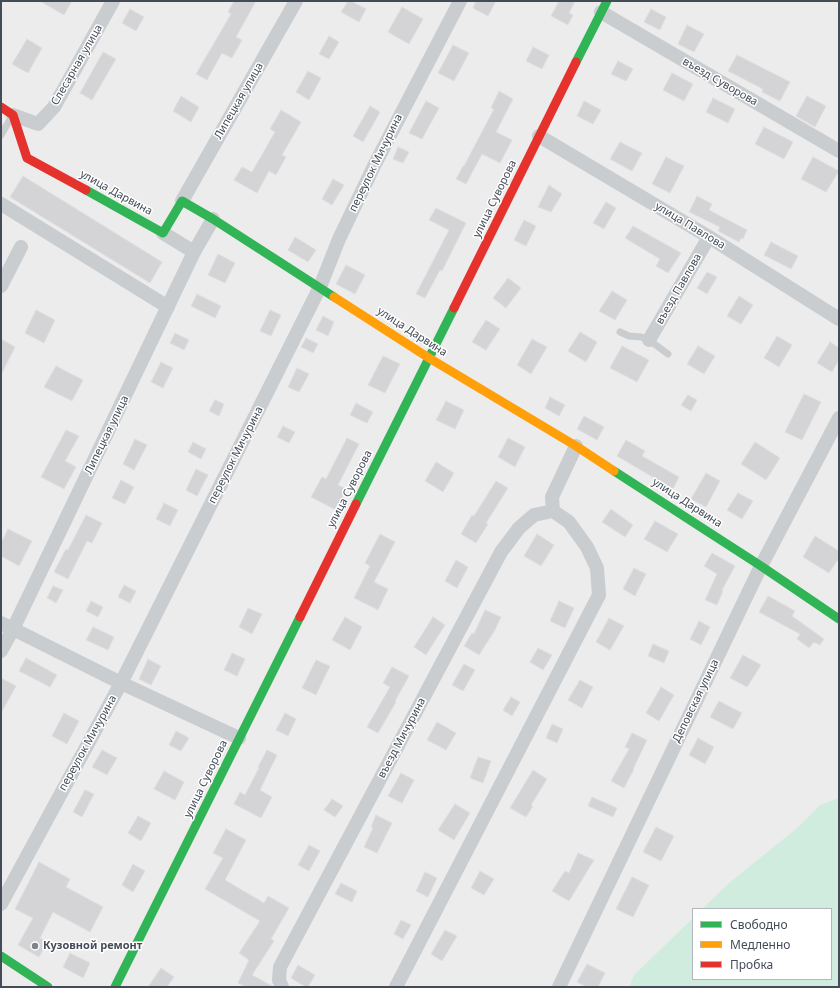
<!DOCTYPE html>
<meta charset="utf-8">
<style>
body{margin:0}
#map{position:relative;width:840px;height:988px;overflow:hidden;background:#edecec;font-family:"Noto Sans",sans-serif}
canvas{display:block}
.frame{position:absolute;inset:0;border:2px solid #444c58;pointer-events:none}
.legend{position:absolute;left:692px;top:908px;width:140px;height:72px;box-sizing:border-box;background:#fff;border:1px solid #b4b7bc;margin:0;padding:5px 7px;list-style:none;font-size:12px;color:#444c58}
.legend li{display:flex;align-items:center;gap:8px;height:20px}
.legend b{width:20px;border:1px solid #b4b7bc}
</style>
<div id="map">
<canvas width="840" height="988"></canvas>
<div class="frame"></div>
<ul class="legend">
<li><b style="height:5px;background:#30b455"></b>Свободно</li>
<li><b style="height:5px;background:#ff9f0a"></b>Медленно</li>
<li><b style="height:5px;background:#e5322d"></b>Пробка</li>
</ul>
</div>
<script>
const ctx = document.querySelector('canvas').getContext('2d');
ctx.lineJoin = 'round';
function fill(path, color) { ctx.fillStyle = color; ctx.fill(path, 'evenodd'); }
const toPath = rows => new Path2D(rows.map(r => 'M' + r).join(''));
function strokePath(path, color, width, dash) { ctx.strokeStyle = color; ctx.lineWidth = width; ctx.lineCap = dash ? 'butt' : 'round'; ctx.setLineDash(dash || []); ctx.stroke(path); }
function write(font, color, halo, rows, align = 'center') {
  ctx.font = font + ' "Noto Sans",sans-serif'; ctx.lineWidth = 3; ctx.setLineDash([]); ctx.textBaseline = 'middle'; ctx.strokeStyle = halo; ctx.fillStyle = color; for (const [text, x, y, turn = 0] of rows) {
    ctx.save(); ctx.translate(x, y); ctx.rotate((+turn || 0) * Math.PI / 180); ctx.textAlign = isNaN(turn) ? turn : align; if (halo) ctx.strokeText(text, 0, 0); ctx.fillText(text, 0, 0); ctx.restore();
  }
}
fill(toPath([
 [839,798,839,987,629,987,634,975,693,918,693,979,831,979,831,909,702,909,729,883,796,829,820,805]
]), '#d0ecde');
const building = toPath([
 [40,1,72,1,64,15,40,1],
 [234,1,256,1,236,37,242,40,232,58,222,53,207,80,196,74,231,14,228,12,234,1],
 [348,1,351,1,366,9,359,22,341,12,348,1],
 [476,1,496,1,488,16,473,8,476,1],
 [559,1,575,1,569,13,573,15,568,25,551,16,559,1],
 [402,7,423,19,409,44,388,32,402,7],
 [130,9,144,17,136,31,122,23,130,9],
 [651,9,666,17,660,30,644,22,651,9],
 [687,25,704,34,694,52,678,44,687,25],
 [329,36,339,42,329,59,319,54,329,36],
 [27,39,42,48,28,73,12,64,27,39],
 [453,45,469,53,454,81,438,73,453,45],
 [533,47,549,55,542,69,526,61,533,47],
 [103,52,116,59,92,100,80,93,103,52],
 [737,55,790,82,780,101,762,92,763,89,728,71,737,55],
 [618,61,633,69,626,81,611,74,618,61],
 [308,71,321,78,309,100,296,92,308,71],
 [672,73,693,84,684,101,663,90,672,73],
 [499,91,513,99,496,132,512,140,500,163,482,154,466,184,456,179,463,166,464,166,494,109,491,108,499,91],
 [181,96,199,107,191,122,173,111,181,96],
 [807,96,826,106,815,127,796,116,807,96],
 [713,98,735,109,728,123,706,112,713,98],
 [426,101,439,108,422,139,409,133,426,101],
 [584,101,601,110,593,124,577,116,584,101],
 [370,106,380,112,363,142,353,136,370,106],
 [281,110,301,122,282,155,286,157,276,175,269,171,257,193,234,180,242,167,252,172,275,132,270,129,281,110],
 [764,127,793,142,784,159,755,144,764,127],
 [620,142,642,153,632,171,610,159,620,142],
 [398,147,409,152,403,163,393,159,398,147],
 [666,157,684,166,670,193,652,184,666,157],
 [813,157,839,171,826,192,801,179,813,157],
 [23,176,162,262,150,283,10,197,23,176],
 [333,179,344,185,332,205,322,199,333,179],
 [549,185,562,194,551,212,538,207,549,185],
 [697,196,712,204,709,210,747,230,743,239,741,238,739,242,718,231,720,227,689,212,697,196],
 [606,202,616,208,604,229,593,223,606,202],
 [436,208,466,223,442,271,440,270,425,298,416,294,449,230,429,220,436,208],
 [524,220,536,226,526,246,514,240,524,220],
 [633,226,681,253,668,273,656,266,660,259,625,238,633,226],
 [295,237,316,250,308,262,288,250,295,237],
 [771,242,798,256,791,269,764,255,771,242],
 [218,254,235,263,225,283,208,275,218,254],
 [346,265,365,275,355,294,336,284,346,265],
 [707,272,717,277,707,294,697,288,707,272],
 [508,278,521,288,506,308,493,298,508,278],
 [612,291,627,300,615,320,599,311,612,291],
 [197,294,221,306,215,318,191,306,197,294],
 [739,296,753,305,741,324,727,316,739,296],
 [36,310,55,320,44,343,25,333,36,310],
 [270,310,281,315,271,336,260,331,270,310],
 [323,316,334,322,328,336,316,330,323,316],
 [486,320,500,329,486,350,472,342,486,320],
 [580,332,597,342,586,362,568,351,580,332],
 [175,333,189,340,184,350,170,343,175,333],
 [777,336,792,345,779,367,764,358,777,336],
 [306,338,318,344,313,353,301,347,306,338],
 [1,339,15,347,1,375,1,339],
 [532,339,547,347,531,374,517,365,532,339],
 [830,342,839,348,839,360,832,372,817,363,830,342],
 [622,346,649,360,637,382,610,368,622,346],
 [698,346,715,356,704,374,687,364,698,346],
 [383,356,400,364,385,393,368,385,383,356],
 [161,362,173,368,163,388,151,382,161,362],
 [56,366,83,380,72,401,44,387,56,366],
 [297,368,309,374,299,392,288,387,297,368],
 [804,394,821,402,802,440,785,432,804,394],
 [688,395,697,400,691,411,681,405,688,395],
 [550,397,565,405,559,416,545,408,550,397],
 [215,400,224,404,219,416,209,411,215,400],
 [446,401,464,410,455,429,436,420,446,401],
 [356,403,373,412,367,423,350,415,356,403],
 [584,416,604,427,597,440,577,429,584,416],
 [283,426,295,432,289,443,277,437,283,426],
 [66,430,79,436,65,461,76,467,64,489,41,477,66,430],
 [347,438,359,444,338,485,346,489,336,510,311,497,322,477,326,479,347,438],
 [508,438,525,447,515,467,498,457,508,438],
 [135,439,147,445,134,470,123,464,135,439],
 [626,440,645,451,642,456,679,477,673,489,617,456,626,440],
 [193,442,206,449,201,459,188,452,193,442],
 [755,442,780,458,766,480,741,464,755,442],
 [436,462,454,473,443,492,425,481,436,462],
 [196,469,208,475,197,496,186,490,196,469],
 [706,473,720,481,706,507,691,499,706,473],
 [121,480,134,487,125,504,112,498,121,480],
 [496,481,508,488,486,523,488,524,476,543,461,534,472,515,474,516,496,481],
 [738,493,753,501,742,519,727,510,738,493],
 [164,503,178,510,170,526,156,519,164,503],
 [611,509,633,525,625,537,602,522,611,509],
 [86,515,102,523,92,543,87,541,68,579,54,572,66,549,68,550,86,515],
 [655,521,678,534,667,552,644,539,655,521],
 [8,529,32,541,19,566,1,556,1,543,8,529],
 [380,534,395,542,374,582,388,589,378,610,354,598,370,566,365,563,380,534],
 [537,534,554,545,541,566,524,556,537,534],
 [815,536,839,551,839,558,829,573,803,557,815,536],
 [712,553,735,566,722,590,723,591,717,605,705,600,717,574,704,566,712,553],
 [456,560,468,567,457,588,445,581,456,560],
 [634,568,646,574,635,596,623,589,634,568],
 [124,585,136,591,130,603,118,597,124,585],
 [53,586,63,590,56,603,47,598,53,586],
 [768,596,795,611,792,616,824,639,820,645,814,642,809,648,797,639,800,634,759,612,768,596],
 [91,601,103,607,98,617,86,611,91,601],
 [559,601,574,608,565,628,550,621,559,601],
 [248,608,262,614,252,634,239,627,248,608],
 [485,610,501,617,495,630,479,655,464,646,472,633,474,634,485,610],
 [345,617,362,627,350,650,332,640,345,617],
 [433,617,445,625,426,655,414,647,433,617],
 [609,618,624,626,610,650,596,642,609,618],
 [699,621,710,627,701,645,690,639,699,621],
 [93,627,114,637,108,650,86,640,93,627],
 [653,644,669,651,664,663,648,656,653,644],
 [538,648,552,655,543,670,530,662,538,648],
 [232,653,245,659,237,676,224,670,232,653],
 [743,655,761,665,747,687,730,678,743,655],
 [26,658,57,675,50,687,19,671,26,658],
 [148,659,161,666,151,685,139,679,148,659],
 [316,660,330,666,316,695,302,688,316,660],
 [464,664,475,670,463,691,452,685,464,664],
 [392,667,409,676,395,701,396,702,378,733,367,727,390,687,383,683,392,667],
 [1,678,16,686,1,713,1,678],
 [580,680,593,687,582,708,568,700,580,680],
 [661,687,674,695,659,721,646,713,661,687],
 [511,697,520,702,512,716,503,710,511,697],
 [719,701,742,713,733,729,710,717,719,701],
 [64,713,79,721,67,744,52,736,64,713],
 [285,713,296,719,288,736,276,730,285,713],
 [437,722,456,733,446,750,427,740,437,722],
 [552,724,563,729,557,743,546,738,552,724],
 [176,731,189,738,181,751,169,745,176,731],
 [632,733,647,740,633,769,634,769,624,788,611,781,629,749,625,747,632,733],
 [698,738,714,747,705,764,689,755,698,738],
 [102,750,117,758,107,775,92,767,102,750],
 [267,750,277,755,260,790,272,797,261,818,234,804,240,792,245,795,259,768,258,767,267,750],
 [478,757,491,761,483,783,470,778,478,757],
 [533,770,547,779,531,805,533,806,526,817,510,808,533,770],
 [164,771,184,782,175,800,154,789,164,771],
 [401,773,414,780,402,803,388,796,401,773],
 [85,790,94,794,82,817,73,812,85,790],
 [592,797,617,808,613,817,588,806,592,797],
 [332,799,343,806,335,817,324,810,332,799],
 [455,804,470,813,454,840,438,830,455,804],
 [376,815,392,823,377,853,364,847,373,828,371,827,376,815],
 [138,816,151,823,141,841,128,833,138,816],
 [656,827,674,836,661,861,643,852,656,827],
 [226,829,246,840,225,880,264,903,268,896,289,908,271,939,274,941,252,975,272,986,273,987,246,987,238,983,249,960,239,953,260,921,205,889,223,858,213,853,226,829],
 [309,845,320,851,309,871,298,865,309,845],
 [578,853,594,860,569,901,552,891,565,871,569,873,578,853],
 [39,862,70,879,66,887,103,907,90,932,53,912,40,938,47,942,39,957,18,945,33,918,15,909,39,862],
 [133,864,145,871,133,892,122,885,133,864],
 [480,871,494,879,484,895,471,888,480,871],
 [425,872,437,878,428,897,416,891,425,872],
 [632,877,649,885,633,917,616,909,632,877],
 [341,883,357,891,352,902,335,894,341,883],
 [401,920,411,925,403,939,394,934,401,920],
 [445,930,457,936,442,961,431,954,445,930],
 [70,953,90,963,83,978,63,967,70,953],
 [587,964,605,973,598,987,587,987,577,982,587,964],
 [298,965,315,975,308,987,306,987,291,978,298,965],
 [161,968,174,977,167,987,148,987,161,968]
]);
fill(building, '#d4d4d7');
strokePath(building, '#dededf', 1);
strokePath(toPath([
 [1,135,11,118],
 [620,332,629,336,641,337,649,340,668,354]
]), '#cacdd0', 7);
strokePath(toPath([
 [601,12,839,151],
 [13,115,38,124,54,107,113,1],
 [539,136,709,237,839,319],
 [182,201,296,1],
 [1,204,168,307],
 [163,233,194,252],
 [1,286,21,247],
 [649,340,709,237],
 [1,623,121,683,239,738],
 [1,651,13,629,194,252,213,219],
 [1,904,121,683,320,287,339,239,375,164,460,1],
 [282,987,279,980,280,967,501,552,519,528,534,515,553,511,552,497,576,446],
 [396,987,599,595,597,568,587,547,569,522,553,511],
 [559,987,761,566,839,418]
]), '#cacdd0', 14);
strokePath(toPath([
 [576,62,607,1],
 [86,190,163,233,182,201,213,219,334,297],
 [614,471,761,566,839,619],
 [356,504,454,308],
 [1,956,48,987],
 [115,987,300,617]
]), '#30b455', 9);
strokePath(toPath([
 [334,297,429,358,576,446,614,471]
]), '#ff9f0a', 9);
strokePath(toPath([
 [1,107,13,115,27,158,86,190],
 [454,308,576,62],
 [300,617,356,504]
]), '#e5322d', 9);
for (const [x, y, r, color] of [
 [35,946,4,"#7f848c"]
]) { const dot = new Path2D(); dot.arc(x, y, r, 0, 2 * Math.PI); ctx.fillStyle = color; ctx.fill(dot); strokePath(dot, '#fff', 1.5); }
write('11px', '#444c58', '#fff', [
 ["Слесарная улица",77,65,-60],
 ["въезд Суворова",720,82,30],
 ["Липецкая улица",239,101,-60],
 ["переулок Мичурина",376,163,-64],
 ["улица Дарвина",116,193,29],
 ["улица Суворова",495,199,-64],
 ["улица Павлова",690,226,31],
 ["въезд Павлова",679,289,-60],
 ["улица Дарвина",412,332,33],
 ["Липецкая улица",107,435,-64],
 ["переулок Мичурина",236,455,-63],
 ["улица Суворова",350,489,-63],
 ["улица Дарвина",687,503,33],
 ["Деповская улица",696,701,-64],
 ["въезд Мичурина",402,738,-62],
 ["переулок Мичурина",88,743,-61],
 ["улица Суворова",206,779,-64]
]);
write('bold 11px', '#444c58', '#fff', [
 ["Кузовной ремонт",43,946]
], 'left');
</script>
